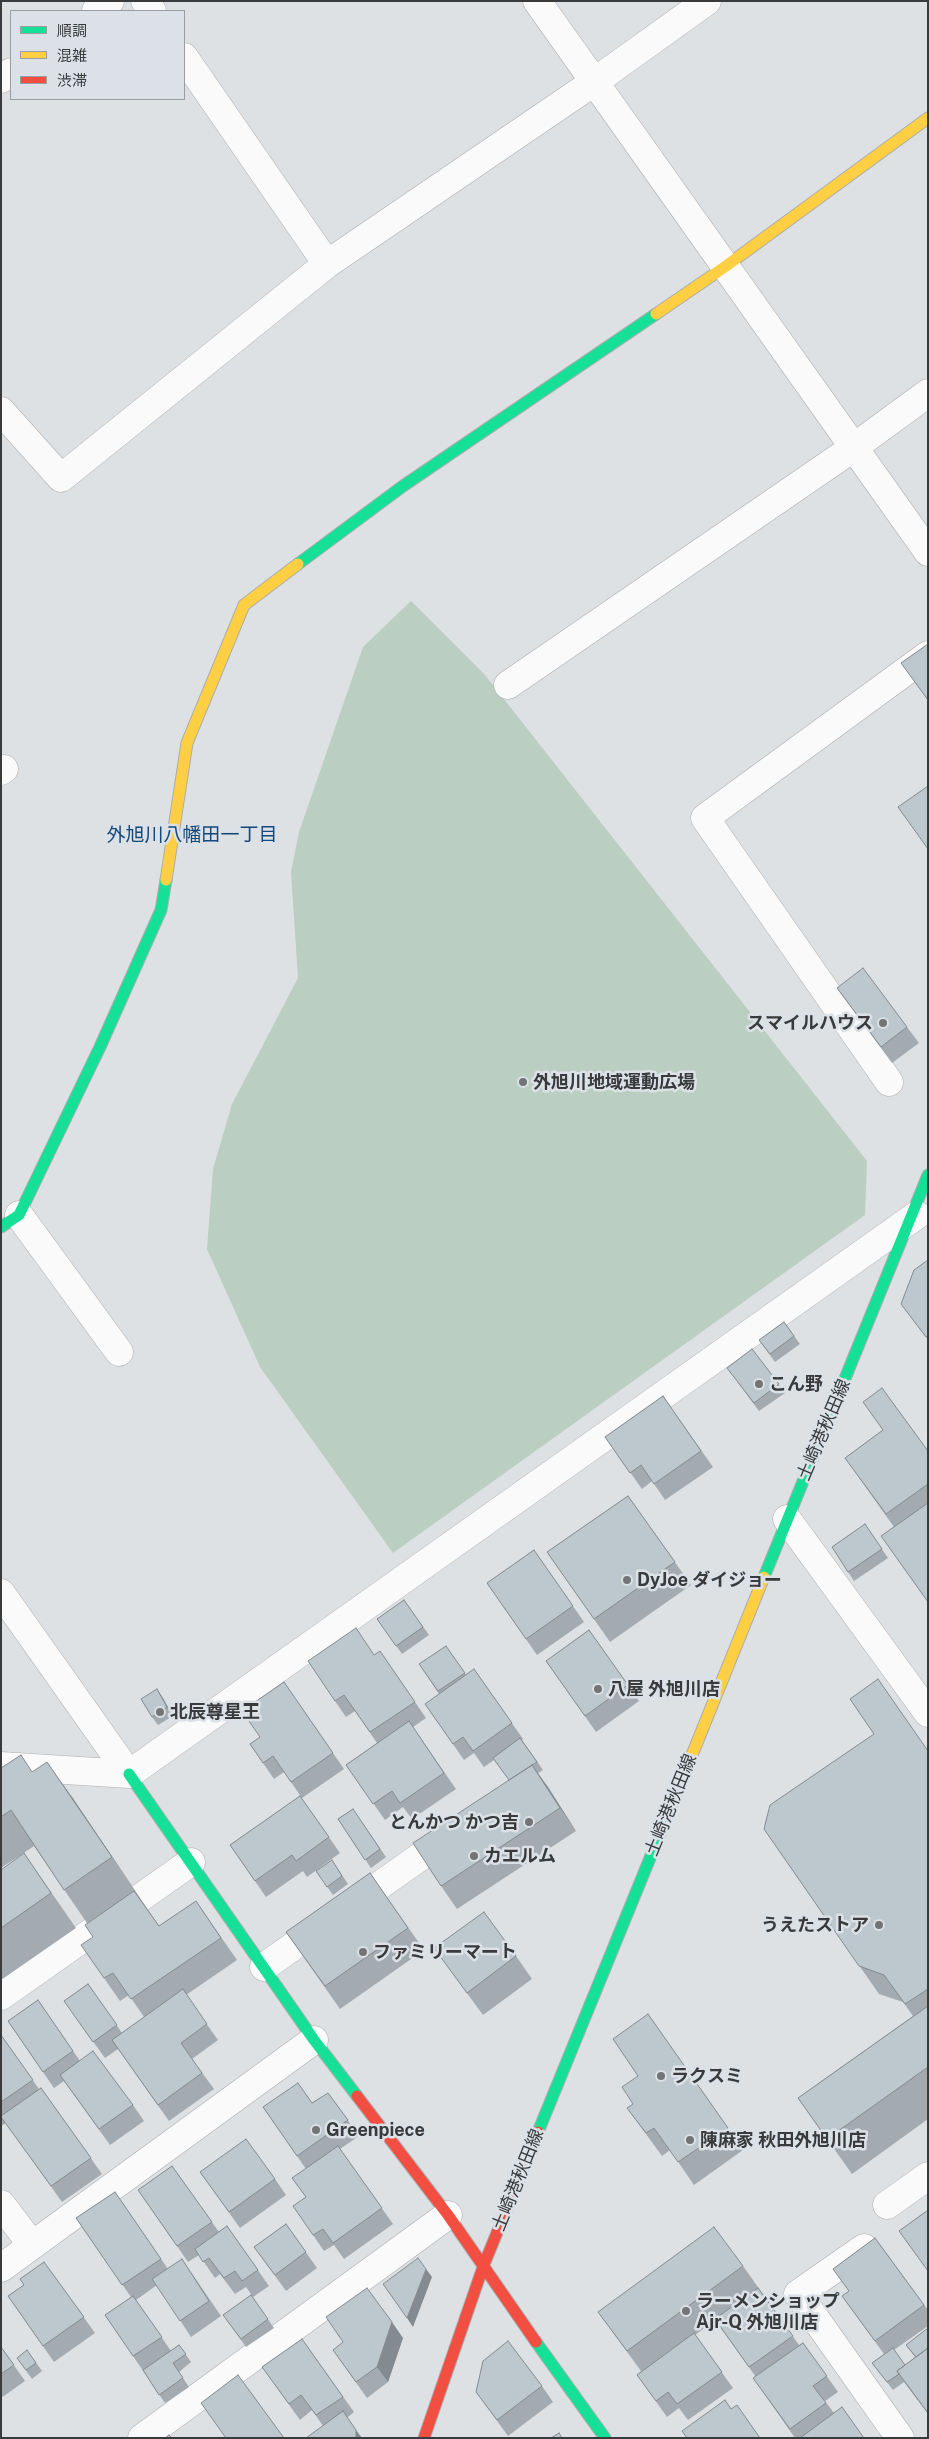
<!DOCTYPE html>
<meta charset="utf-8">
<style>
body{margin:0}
#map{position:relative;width:929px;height:2439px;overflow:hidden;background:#dee1e3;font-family:"Public Sans","Noto Sans JP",sans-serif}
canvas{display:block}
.frame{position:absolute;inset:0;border:2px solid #383a3c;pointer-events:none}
.legend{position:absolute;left:10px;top:10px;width:175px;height:90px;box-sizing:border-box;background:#dbe1e6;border:1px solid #9a9ea2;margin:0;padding:6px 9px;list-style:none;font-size:15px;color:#383a3c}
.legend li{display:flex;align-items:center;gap:10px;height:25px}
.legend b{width:25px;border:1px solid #9a9ea2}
</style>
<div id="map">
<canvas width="929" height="2439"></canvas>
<div class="frame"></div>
<ul class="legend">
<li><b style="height:6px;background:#16e098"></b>順調</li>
<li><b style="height:6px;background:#ffcf43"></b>混雑</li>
<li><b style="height:6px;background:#f24e42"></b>渋滞</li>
</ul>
</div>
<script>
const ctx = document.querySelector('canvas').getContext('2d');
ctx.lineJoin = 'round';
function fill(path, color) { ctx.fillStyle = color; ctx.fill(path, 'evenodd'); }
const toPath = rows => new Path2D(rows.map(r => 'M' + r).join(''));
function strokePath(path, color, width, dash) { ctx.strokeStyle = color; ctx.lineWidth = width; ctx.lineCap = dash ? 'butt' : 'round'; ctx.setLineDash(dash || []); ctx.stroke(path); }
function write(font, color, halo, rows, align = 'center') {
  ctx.font = font + ' "Public Sans","Noto Sans JP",sans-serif'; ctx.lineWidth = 5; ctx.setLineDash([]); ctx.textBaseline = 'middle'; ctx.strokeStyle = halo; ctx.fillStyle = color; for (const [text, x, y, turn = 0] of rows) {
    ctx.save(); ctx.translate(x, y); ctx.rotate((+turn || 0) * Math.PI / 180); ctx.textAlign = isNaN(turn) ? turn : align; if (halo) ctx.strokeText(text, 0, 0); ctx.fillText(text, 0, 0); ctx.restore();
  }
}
fill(toPath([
 [411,601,485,675,867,1161,865,1215,393,1553,260,1367,207,1249,213,1169,232,1104,298,978,291,872,299,832,363,647]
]), '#bacec1');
const street = toPath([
 [145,1,152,11],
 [537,1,928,552],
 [96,11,110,1],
 [184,57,327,264],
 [1,79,11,72],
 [1,411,61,478,327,264,594,82,707,1],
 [508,685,853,448,928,393],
 [1,771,4,769],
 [889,1082,705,818,928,655],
 [19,1215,119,1352],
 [787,1519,928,1713],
 [1,1593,129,1774],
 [1,1766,129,1774,917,1215],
 [264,1967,451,1835],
 [1,1996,191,1862],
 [1,2204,32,2245],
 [887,2205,928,2176],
 [864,2248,798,2294,900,2438],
 [1,2268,314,2040],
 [142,2438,448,2215]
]);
const fast = toPath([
 [298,564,403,486,656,314],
 [1,1227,19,1215,100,1047,161,910,166,880],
 [764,1577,928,1175],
 [129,1774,314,2040,357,2096],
 [538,2132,675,1797],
 [536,2342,605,2438]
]);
const slow = toPath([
 [656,314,726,266,928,118],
 [166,880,187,743,244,605,298,564],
 [675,1797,764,1577]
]);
const jam = toPath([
 [357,2096,448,2215,536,2342],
 [424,2438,483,2267,538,2132]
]);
strokePath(street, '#abadaf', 29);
strokePath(fast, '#abadaf', 13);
strokePath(slow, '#abadaf', 13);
strokePath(jam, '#abadaf', 13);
strokePath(street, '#fafafb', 28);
strokePath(fast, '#16e098', 11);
strokePath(slow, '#ffcf43', 11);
strokePath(jam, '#f24e42', 11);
fill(toPath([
 [837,988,907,1027,919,1043,892,1063],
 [928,1260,928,1340,901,1304],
 [784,1322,800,1344,775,1362,759,1340],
 [752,1349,785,1393,759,1411,733,1376],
 [663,1396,713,1467,665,1500,652,1481,642,1489,605,1437],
 [883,1430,928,1451,928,1602,894,1527,845,1458],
 [628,1496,691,1585,610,1642,547,1552],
 [865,1524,888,1558,854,1581,832,1547],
 [534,1550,584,1622,537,1655,487,1583],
 [404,1600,429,1635,402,1654,377,1619],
 [589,1630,639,1701,596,1732,546,1661],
 [446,1646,466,1675,474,1669,523,1739,522,1740,543,1770,538,1773,576,1831,457,1909,441,1886,509,1780,494,1760,484,1767,474,1753,464,1760,425,1704,439,1694,419,1664],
 [380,1651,426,1718,413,1727,456,1789,412,1819,403,1807,385,1820,346,1765,377,1743,355,1711,346,1717,335,1701,375,1655],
 [284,1682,344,1769,302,1798,284,1772,274,1779,250,1744,260,1737],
 [157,1689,173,1716,158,1725,152,1717],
 [928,1751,928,2119,852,2174,798,2098,913,2016,903,2002,879,1994,764,1829],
 [1,1768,33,1772,72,1797,159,1926,196,1901,237,1960,186,1995,218,2040,192,2059,214,2089,169,2121,118,2049,105,2058,64,2001,88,1984,122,2033,144,2017,129,1995,120,2001,104,1978,93,1937,87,1923,34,1846,1,1868],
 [300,1796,340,1853,307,1877,303,1871,266,1897,230,1845],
 [353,1809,386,1857,371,1868,338,1819],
 [24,1853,76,1928,1,1980,1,1870],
 [332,1860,348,1884,333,1895,316,1871],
 [370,1873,424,1950,340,2009,286,1932],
 [434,1948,516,1956,532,1979,483,2015],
 [38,2000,80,2061,133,2105,144,2121,110,2145,64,2081,54,2088,8,2021],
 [648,2014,743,2150,694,2185,670,2150,662,2156,627,2108,633,2104],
 [1,2035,39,2089,41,2088,102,2174,62,2202,6,2123,1,2126],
 [328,2093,359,2136,340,2149,393,2224,344,2259,334,2245,324,2251,293,2206,306,2197,292,2178,306,2169,263,2107,312,2103],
 [172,2166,219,2232,227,2226,269,2286,253,2297,246,2287,235,2294,220,2274,215,2278,199,2255,188,2262,138,2190],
 [200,2172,275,2179,286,2195,240,2228],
 [115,2192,168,2269,182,2259,221,2316,191,2337,157,2285,136,2300,171,2351,179,2345,191,2362,179,2372,189,2387,165,2403,105,2315,131,2297,76,2218],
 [286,2224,317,2268,286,2291,254,2247],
 [875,2238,928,2310,928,2326,894,2350,905,2365,915,2357,906,2345,928,2328,928,2414,904,2382,893,2390,872,2363,884,2354,842,2296,849,2291,833,2269],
 [44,2262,95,2333,54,2362,8,2296,24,2285],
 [743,2266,799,2345,803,2343,838,2392,825,2401,834,2413,864,2438,795,2438,753,2378,756,2377,715,2320,695,2335,733,2388,688,2420,679,2408,667,2417,637,2375,641,2371,598,2312],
 [251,2295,274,2328,246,2347,223,2315],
 [403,2338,388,2382,367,2398,333,2350],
 [302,2339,354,2412,348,2417,323,2426,312,2410,300,2420,262,2367],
 [1,2347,25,2381,1,2398],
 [27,2350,42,2371,32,2379,17,2358],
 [542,2386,553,2402,508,2436,476,2392]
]), '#a3abb1');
fill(toPath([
 [157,1689,163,1698,173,1716,167,1707],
 [47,1762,72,1797,136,1892,112,1857],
 [532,1765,548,1787,576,1831,560,1808],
 [426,2269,432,2277,413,2327,407,2318],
 [392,2322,403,2338,388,2382,377,2367],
 [356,2430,362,2438,356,2438]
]), '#848b90');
const building = toPath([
 [928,644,928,700,901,663,928,644],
 [928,786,928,849,898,807,928,786],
 [863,968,907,1027,881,1047,837,988,863,968],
 [928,1260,928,1336,926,1337,901,1304,914,1270,928,1260],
 [784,1322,794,1336,770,1354,759,1340,784,1322],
 [752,1349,779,1384,754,1403,727,1368,752,1349],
 [882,1388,928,1451,928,1484,886,1514,845,1458,883,1430,863,1402,882,1388],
 [663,1396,701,1451,654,1484,641,1465,630,1473,605,1437,663,1396],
 [628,1496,675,1562,594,1619,547,1552,628,1496],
 [928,1503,928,1602,881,1536,928,1503],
 [865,1524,882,1549,848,1572,832,1547,865,1524],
 [534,1550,573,1606,526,1639,487,1583,534,1550],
 [404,1600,423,1627,396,1646,377,1619,404,1600],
 [356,1628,374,1655,380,1651,415,1702,370,1732,344,1695,335,1701,308,1661,356,1628],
 [589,1630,628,1685,585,1716,546,1661,589,1630],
 [446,1646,465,1673,438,1691,419,1664,446,1646],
 [474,1669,512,1723,473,1751,463,1737,453,1744,425,1704,474,1669],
 [878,1679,928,1751,928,1989,905,2004,884,1975,859,1966,764,1829,770,1805,874,1734,850,1699,878,1679],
 [284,1682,333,1753,291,1782,273,1756,263,1763,250,1744,260,1737,242,1711,284,1682],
 [157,1689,167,1707,152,1717,141,1699,157,1689],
 [409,1721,444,1773,400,1803,392,1791,373,1804,346,1765,409,1721],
 [520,1738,537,1762,509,1780,493,1758,520,1738],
 [21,1755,32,1772,47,1762,112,1857,64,1890,11,1810,1,1817,1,1768,21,1755],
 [532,1765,560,1808,441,1886,413,1843,532,1765],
 [300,1796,329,1837,296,1861,292,1855,255,1881,230,1845,300,1796],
 [353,1809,380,1849,365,1860,338,1819,353,1809],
 [24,1853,51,1893,1,1928,1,1870,24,1853],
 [332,1860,342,1876,327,1887,316,1871,332,1860],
 [370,1873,408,1928,325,1986,286,1932,370,1873],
 [134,1891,159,1926,196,1901,221,1938,131,1999,113,1973,104,1978,81,1945,93,1937,85,1925,134,1891],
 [484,1912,516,1956,467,1993,434,1948,484,1912],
 [88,1984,117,2025,93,2042,64,2001,88,1984],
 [183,1989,207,2024,181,2043,202,2073,158,2105,112,2040,183,1989],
 [38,2000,73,2051,43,2072,8,2021,38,2000],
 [928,2006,928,2067,827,2139,798,2098,928,2006],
 [648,2014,728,2128,678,2162,654,2128,646,2133,627,2108,633,2104,622,2087,638,2076,613,2039,648,2014],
 [1,2035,33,2080,1,2102,1,2035],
 [93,2051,133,2105,99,2129,60,2075,93,2051],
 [298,2083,312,2103,328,2093,348,2120,297,2156,263,2107,298,2083],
 [41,2088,91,2158,51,2186,1,2117,1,2116,41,2088],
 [246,2139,275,2179,229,2212,200,2172,246,2139],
 [338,2146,382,2208,333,2243,323,2229,313,2235,293,2206,306,2197,292,2178,338,2146],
 [172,2166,212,2222,177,2246,138,2190,172,2166],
 [115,2192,161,2259,122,2285,76,2218,115,2192],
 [928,2210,928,2271,899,2231,928,2210],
 [286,2224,306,2252,275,2275,254,2247,286,2224],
 [227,2226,258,2270,242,2281,235,2271,224,2278,209,2258,203,2262,195,2249,227,2226],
 [714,2227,743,2266,627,2351,598,2312,714,2227],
 [875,2238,924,2305,875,2341,842,2296,849,2291,833,2269,875,2238],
 [418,2258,426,2269,407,2318,383,2284,418,2258],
 [182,2259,209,2301,180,2321,152,2279,182,2259],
 [44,2262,84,2317,43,2346,8,2296,24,2285,20,2279,44,2262],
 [367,2288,392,2322,377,2367,356,2382,333,2350,343,2342,326,2317,367,2288],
 [758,2288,793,2336,749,2367,715,2319,758,2288],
 [251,2295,268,2319,241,2339,223,2315,251,2295],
 [133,2296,162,2337,133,2356,105,2315,133,2296],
 [928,2328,928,2348,916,2357,906,2345,928,2328],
 [694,2333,722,2372,677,2404,668,2392,656,2401,637,2375,694,2333],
 [302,2339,343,2397,316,2415,301,2395,289,2404,262,2367,302,2339],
 [508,2341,542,2386,497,2420,476,2392,483,2361,508,2341],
 [803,2343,827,2376,813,2386,826,2403,790,2429,753,2378,803,2343],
 [179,2345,186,2354,173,2363,183,2378,159,2395,143,2370,179,2345],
 [1,2347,14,2365,1,2374,1,2347],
 [893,2348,905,2365,897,2371,899,2374,887,2382,872,2363,893,2348],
 [928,2348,928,2413,897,2371,928,2348],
 [27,2350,36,2363,26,2370,17,2358,27,2350],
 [238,2375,284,2438,226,2438,201,2403,238,2375],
 [725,2400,731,2409,737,2405,760,2438,687,2438,682,2431,725,2400],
 [842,2407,864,2438,800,2438,842,2407],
 [343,2411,356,2430,356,2438,306,2438,343,2411],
 [559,2433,562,2438,551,2438,559,2433],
 [169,2435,172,2438,165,2438,169,2435]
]);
fill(building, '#bdc7ce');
strokePath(building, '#848b90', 1);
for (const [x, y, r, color] of [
 [883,1023,5,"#727476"],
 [523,1082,5,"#727476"],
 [759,1384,5,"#727476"],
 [627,1580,5,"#727476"],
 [598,1689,5,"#727476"],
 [160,1712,5,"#727476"],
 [529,1822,5,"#727476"],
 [474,1856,5,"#727476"],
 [879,1925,5,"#727476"],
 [363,1952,5,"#727476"],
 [661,2076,5,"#727476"],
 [316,2130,5,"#727476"],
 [690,2140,5,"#727476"],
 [686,2311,5,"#727476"]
]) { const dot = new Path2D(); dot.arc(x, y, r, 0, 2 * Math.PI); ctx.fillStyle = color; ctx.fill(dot); strokePath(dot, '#dbe1e6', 2); }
write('bold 18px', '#383a3c', '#dbe1e6', [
 ["スマイルハウス",873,1023,"right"],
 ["外旭川地域運動広場",533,1082],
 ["こん野",769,1384],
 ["DyJoe ダイジョー",637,1580],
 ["八屋 外旭川店",608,1689],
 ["北辰尊星王",170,1712],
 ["とんかつ かつ吉",519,1822,"right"],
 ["カエルム",484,1856],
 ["うえたストア",869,1925,"right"],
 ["ファミリーマート",373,1952],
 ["ラクスミ",671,2076],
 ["Greenpiece",326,2130],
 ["陳麻家 秋田外旭川店",700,2140],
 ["ラーメンショップ",696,2301],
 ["Ajr-Q 外旭川店",696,2322]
], 'left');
write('18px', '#383a3c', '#dbe1e6', [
 ["土崎港秋田線",824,1430,-67],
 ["土崎港秋田線",671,1805,-68],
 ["土崎港秋田線",518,2180,-68]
]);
write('19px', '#134879', '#dbe1e6', [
 ["外旭川八幡田一丁目",192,835]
]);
</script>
